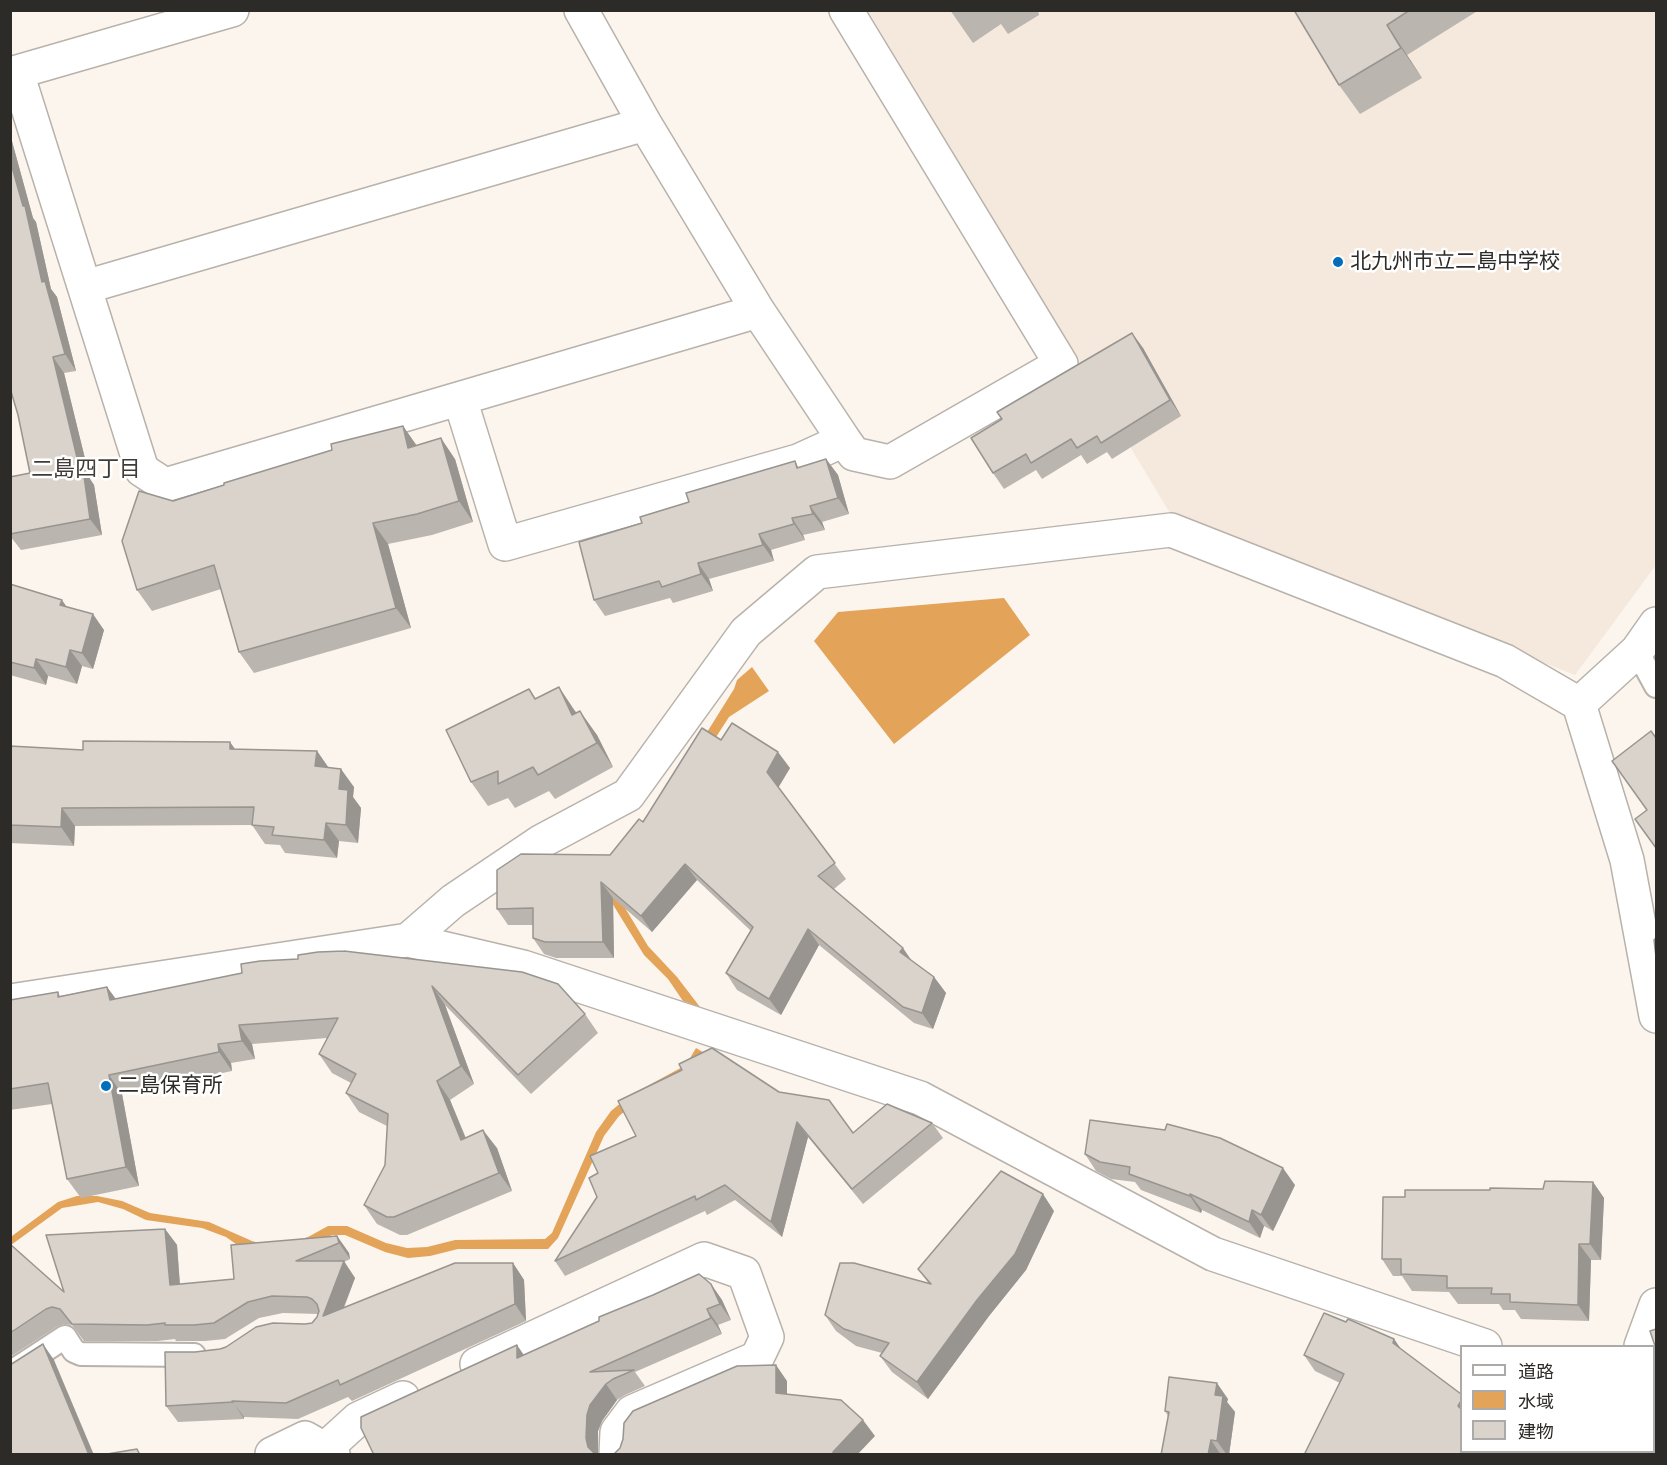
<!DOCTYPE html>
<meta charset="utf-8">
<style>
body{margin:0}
#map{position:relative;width:1667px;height:1465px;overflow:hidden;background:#fcf5ee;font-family:"Space Grotesk","Noto Sans JP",sans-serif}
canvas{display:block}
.frame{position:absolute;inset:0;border:12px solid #2d2b28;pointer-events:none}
.legend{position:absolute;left:1460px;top:1345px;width:195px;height:108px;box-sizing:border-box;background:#fff;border:2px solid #abaaa9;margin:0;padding:8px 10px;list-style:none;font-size:18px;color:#2d2b28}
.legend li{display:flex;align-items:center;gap:12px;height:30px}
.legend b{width:30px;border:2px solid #abaaa9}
</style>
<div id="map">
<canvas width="1667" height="1465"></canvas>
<div class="frame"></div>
<ul class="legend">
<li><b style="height:8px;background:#fff"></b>道路</li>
<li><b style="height:16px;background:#e3a359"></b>水域</li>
<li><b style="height:16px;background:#d9d3cc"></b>建物</li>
</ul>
</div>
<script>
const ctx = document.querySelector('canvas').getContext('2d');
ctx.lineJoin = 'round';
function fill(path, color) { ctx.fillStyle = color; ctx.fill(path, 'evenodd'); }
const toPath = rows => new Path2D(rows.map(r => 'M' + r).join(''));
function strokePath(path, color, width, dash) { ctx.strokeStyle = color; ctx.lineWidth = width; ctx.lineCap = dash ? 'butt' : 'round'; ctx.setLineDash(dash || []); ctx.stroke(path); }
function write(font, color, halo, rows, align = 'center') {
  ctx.font = font + ' "Space Grotesk","Noto Sans JP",sans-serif'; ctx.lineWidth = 5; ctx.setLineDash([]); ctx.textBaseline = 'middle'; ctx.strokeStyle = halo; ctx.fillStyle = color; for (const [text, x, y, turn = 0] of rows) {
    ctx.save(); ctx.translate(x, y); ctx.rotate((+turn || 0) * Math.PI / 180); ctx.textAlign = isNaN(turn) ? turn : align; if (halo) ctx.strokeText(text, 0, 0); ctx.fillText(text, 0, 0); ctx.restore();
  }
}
fill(toPath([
 [868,11,1656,11,1656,565,1575,675,1173,518]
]), '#f5e8dc');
fill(toPath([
 [1004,598,1030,635,894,744,814,641,838,612],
 [752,667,769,691,729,717,669,810,613,888,648,946,677,977,700,1007,683,1001,668,979,644,955,604,890,626,836,664,801,734,689,737,680],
 [696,1048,706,1054,636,1102,619,1116,604,1136,558,1238,548,1249,458,1249,430,1256,408,1258,385,1252,345,1235,332,1235,308,1247,243,1249,226,1237,202,1228,146,1220,123,1209,98,1202,62,1208,11,1245,12,1236,58,1202,77,1196,97,1196,122,1201,150,1213,209,1222,252,1241,266,1245,285,1244,308,1237,328,1226,347,1226,386,1243,407,1248,427,1247,455,1240,545,1239,552,1233,596,1132,611,1111,629,1096,686,1065]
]), '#e3a359');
const lane = toPath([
 [1637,651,1656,686],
 [10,1373,65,1337,74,1351,81,1354,194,1355]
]);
const street = toPath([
 [581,10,645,124,758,311,844,440,854,454,890,462,1061,364,846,10],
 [17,73,142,470,165,485,758,311],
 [10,74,232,10],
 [85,287,645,124],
 [460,399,505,544,798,461,844,440],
 [1579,704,1637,651,1656,624],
 [408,940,453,901,542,841,628,795,746,632,817,572,1171,530,1505,661,1579,704,1627,860,1656,1016],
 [10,1001,408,940,523,967,920,1098,1213,1254,1485,1346],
 [1641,1346,1656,1305],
 [477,1364,704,1259,744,1273,767,1337,757,1358,632,1412,617,1432,616,1454],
 [325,1449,358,1419,403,1398],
 [1634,1452,1636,1454],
 [272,1454,305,1438,333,1454]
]);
strokePath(lane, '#b8b2ab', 26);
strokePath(street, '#b8b2ab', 36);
strokePath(lane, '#fff', 22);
strokePath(street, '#fff', 33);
fill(toPath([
 [950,10,1038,10,1039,15,1008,34,1001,24,973,43],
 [1294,10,1479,10,1407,55,1422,78,1360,114,1339,85],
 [10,134,33,218,36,222,51,289,57,297,76,371,64,373,90,479,94,485,102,535,21,550,10,536,10,477,30,473,18,415,10,388],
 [1132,333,1143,348,1181,416,1112,459,1107,452,1087,464,1081,455,1042,479,1036,470,1004,489,993,473,1002,419],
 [403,426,416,445,455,459,473,522,432,535,388,544,411,628,254,673,239,652,221,589,152,611,137,590,173,501,332,450],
 [826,459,838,475,849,514,822,522,825,530,803,535,805,540,771,550,774,561,709,579,713,591,673,603,670,598,605,616,594,600,689,502,795,461,799,468],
 [10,584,67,607,104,630,93,669,82,666,77,684,48,676,46,685,10,675],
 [529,689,536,699,575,711,577,713,597,735,613,767,555,799,549,791,515,808,508,798,488,806,471,782],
 [721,740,790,768,778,788,846,879,834,889,911,960,934,977,946,993,933,1029,914,1023,819,945,781,1015,737,990,726,973,751,931,697,880,652,932,613,898,614,958,556,958,544,954,533,938,533,925,508,925,497,909,610,855,643,822],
 [10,746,83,750,235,749,317,751,329,768,354,787,353,797,361,808,358,843,339,841,337,858,285,853,280,845,265,844,252,825,75,826,74,846,10,843],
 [298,959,585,1014,598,1033,531,1094,445,1005,474,1084,450,1100,466,1138,497,1148,512,1191,407,1235,400,1235,377,1224,364,1205,385,1165,387,1126,359,1112,346,1093,351,1083,332,1073,319,1054,327,1038,252,1044,255,1059,231,1063,232,1071,122,1094,139,1186,81,1198,67,1179,52,1104,10,1110,10,1000,58,992,60,996,107,987,116,999,242,973],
 [682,1070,779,1092,853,1133,932,1123,943,1138,863,1204,808,1137,782,1237,735,1200,707,1215,705,1211,565,1276,555,1261,597,1197,598,1173,636,1136],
 [1085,1154,1295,1185,1273,1231,1264,1226,1260,1238,1202,1210,1201,1213,1141,1190,1135,1182,1111,1179,1096,1171],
 [1593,1182,1604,1198,1601,1260,1591,1260,1589,1321,1521,1319,1515,1310,1503,1310,1499,1304,1458,1304,1449,1292,1412,1291,1402,1276,1393,1276,1382,1259,1405,1197,1490,1190,1543,1189],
 [1054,1211,1026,1270,989,1316,928,1399,892,1372,880,1356,882,1353,856,1346,836,1331,825,1315,929,1284,918,1269],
 [165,1229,177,1245,180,1284,234,1279,337,1236,349,1253,350,1259,344,1262,355,1278,344,1308,513,1263,524,1280,526,1321,352,1401,348,1397,298,1419,244,1417,244,1419,178,1422,166,1406,195,1352,220,1349,312,1323,317,1317,318,1314,283,1313,259,1318,225,1339,205,1341,176,1341,175,1339,158,1341,84,1341,72,1325,64,1324,58,1326,10,1357,10,1244,64,1292],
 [711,1284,722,1300,731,1320,718,1325,722,1334,635,1372,645,1386,625,1395,617,1400,602,1421,598,1431,597,1454,524,1355],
 [1346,1322,1394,1339,1401,1349,1304,1455,1340,1383,1315,1371,1304,1355],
 [1228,1399,1227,1402,1235,1412,1229,1455,1161,1455,1168,1416,1165,1411]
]), '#bbb5af');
fill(toPath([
 [1387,25,1407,55,1422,78,1401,48],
 [10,134,33,218,36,222,51,289,57,297,76,371,65,354,42,282,23,206,10,160],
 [1132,333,1143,348,1181,416,1170,400],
 [53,357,64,373,90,479,94,485,102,535,90,519,80,470],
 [403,426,417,446,408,448],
 [441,438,455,459,473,522,459,501],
 [826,459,838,475,849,514,838,498],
 [810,506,822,522,825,530,813,514],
 [792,518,803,535,805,540,794,524],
 [373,523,388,544,411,628,396,608],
 [759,534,771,550,774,561,763,545],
 [698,563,709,579,713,591,701,574],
 [62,600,73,616,60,605],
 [93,614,104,630,93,669,82,653],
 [70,650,82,666,77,684,66,667],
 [36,659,48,676,46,685,34,668],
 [559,687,575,711,589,739,572,715],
 [580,711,597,735,613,767,597,743],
 [230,742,243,760,230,749],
 [317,751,330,770,315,766],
 [778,752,790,768,778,788,767,772],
 [341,769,354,787,353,797,361,808,358,843,346,825,339,789],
 [62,808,75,826,74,846,61,827],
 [326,823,339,841,337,858,324,840],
 [685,864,697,880,652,932,641,916],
 [601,882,613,898,614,958,603,942],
 [808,929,819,945,781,1015,769,999],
 [903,948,914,964,900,952],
 [934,977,946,993,933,1029,922,1013],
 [432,986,445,1005,474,1084,461,1066],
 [107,987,120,1005,110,1000],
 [239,1025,252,1044,255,1059,242,1041],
 [218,1044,231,1063,232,1071,219,1052],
 [109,1075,122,1094,139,1186,126,1167],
 [437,1081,450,1100,474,1159,461,1140],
 [797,1122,808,1137,782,1237,771,1222],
 [483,1130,497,1148,512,1191,499,1173],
 [1283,1168,1295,1185,1273,1231,1261,1215],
 [1593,1182,1604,1198,1601,1260,1590,1244],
 [1043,1194,1054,1211,1026,1270,989,1316,928,1399,917,1382],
 [1190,1194,1202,1210,1201,1213,1190,1196],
 [1252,1210,1264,1226,1260,1238,1249,1222],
 [165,1229,177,1245,181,1301,170,1285],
 [337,1236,349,1253,350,1259,339,1243],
 [1579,1244,1591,1260,1589,1321,1578,1305],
 [344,1261,355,1278,334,1332,323,1316],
 [513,1263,524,1280,526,1321,515,1304],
 [711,1284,722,1300,731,1320,720,1304],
 [707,1309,718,1325,722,1334,711,1318],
 [1394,1339,1405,1355,1393,1343],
 [43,1344,54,1360,94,1455,89,1455],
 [517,1345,528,1361,517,1358],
 [776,1365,787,1381,787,1409,776,1393],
 [1217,1383,1228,1399,1227,1402,1235,1412,1229,1455,1227,1455,1217,1441,1215,1395],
 [606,1384,617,1400,602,1421,598,1431,598,1455,594,1455,588,1447,586,1438,587,1415,590,1405],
 [232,1401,244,1417,244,1419,233,1402],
 [1461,1401,1461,1412,1458,1406],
 [863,1420,875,1436,857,1455,833,1455,833,1452],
 [1211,1440,1221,1455,1208,1455]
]), '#98948f');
const building = toPath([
 [1294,10,1410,10,1387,25,1401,48,1339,85,1294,10],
 [10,160,23,206,25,206,42,282,45,281,65,354,53,357,80,470,83,469,90,519,10,534,10,477,30,473,18,415,10,388,10,160],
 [1132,333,1170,400,1101,443,1097,436,1077,448,1071,439,1031,463,1026,454,993,473,971,438,1002,419,997,412,1132,333],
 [403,426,408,448,441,438,459,501,417,514,373,523,396,608,239,652,214,565,137,590,122,541,139,491,173,501,224,485,224,483,332,450,331,444,403,426],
 [826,459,838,498,810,506,813,514,792,518,794,524,759,534,763,545,698,563,701,574,662,587,659,581,594,600,579,542,642,523,640,517,689,502,686,493,795,461,797,468,826,459],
 [10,584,62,600,60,605,93,614,82,653,70,650,66,667,36,659,34,668,10,662,10,584],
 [559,687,572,715,580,711,597,743,538,775,533,767,498,784,498,771,471,782,446,730,529,689,535,699,559,687],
 [732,723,778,752,767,772,835,863,818,876,903,948,900,952,934,977,922,1013,903,1007,808,929,769,999,726,973,753,927,685,864,641,916,601,882,603,942,545,942,533,938,533,908,497,909,497,870,521,854,610,855,639,819,643,822,702,728,721,740,732,723],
 [1651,731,1656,738,1656,848,1635,819,1647,810,1612,761,1651,731],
 [83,741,230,742,230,749,317,751,315,766,341,769,339,789,348,790,346,825,326,823,324,840,272,835,274,827,252,825,254,807,62,808,61,827,10,825,10,746,83,750,83,741],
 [1656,938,1656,957,1654,940,1656,938],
 [344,951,522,972,558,984,585,1014,518,1075,432,986,461,1066,437,1081,461,1140,483,1130,499,1173,394,1217,387,1217,364,1205,385,1165,388,1114,346,1093,356,1074,319,1054,338,1018,239,1025,242,1041,218,1044,219,1052,109,1075,126,1167,67,1179,48,1083,10,1089,10,1000,58,992,58,997,107,987,110,1000,242,973,241,964,260,961,298,959,298,955,318,952,344,951],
 [712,1048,779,1092,829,1100,853,1133,887,1104,932,1123,852,1189,797,1122,771,1222,725,1185,696,1200,695,1196,555,1261,597,1197,589,1178,598,1173,590,1156,636,1136,618,1101,682,1070,679,1064,712,1048],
 [1090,1120,1165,1130,1167,1124,1220,1138,1283,1168,1261,1215,1252,1210,1249,1222,1190,1194,1190,1196,1129,1174,1130,1167,1100,1162,1085,1154,1090,1120],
 [1001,1171,1043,1194,1015,1254,977,1300,917,1382,880,1356,889,1343,844,1329,825,1315,840,1263,854,1263,931,1284,918,1269,1001,1171],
 [1545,1181,1593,1182,1590,1244,1579,1244,1578,1305,1510,1302,1510,1294,1491,1294,1492,1288,1447,1288,1447,1276,1401,1274,1401,1259,1382,1259,1383,1197,1405,1197,1405,1190,1490,1190,1490,1188,1543,1189,1545,1181],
 [165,1229,170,1285,234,1279,231,1245,337,1236,339,1243,296,1261,344,1261,323,1316,455,1263,513,1263,515,1304,340,1385,338,1380,286,1403,232,1401,233,1402,166,1406,165,1352,195,1352,220,1349,226,1347,256,1327,273,1323,305,1324,312,1323,317,1317,319,1311,317,1304,312,1299,307,1297,272,1296,248,1302,214,1323,194,1325,165,1325,165,1323,147,1325,72,1324,60,1309,52,1307,46,1309,10,1333,10,1244,64,1292,46,1235,165,1229],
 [699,1274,711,1284,720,1304,707,1309,711,1318,590,1372,634,1370,613,1379,606,1384,590,1405,587,1415,586,1438,588,1447,594,1453,598,1455,374,1455,361,1428,361,1417,517,1345,517,1358,599,1321,599,1317,653,1295,699,1274],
 [1324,1313,1346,1322,1348,1319,1394,1339,1393,1343,1461,1394,1461,1401,1458,1406,1461,1409,1461,1452,1574,1452,1576,1454,1304,1455,1344,1374,1304,1355,1324,1313],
 [1656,1329,1656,1349,1650,1331,1656,1329],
 [43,1344,89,1455,10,1455,10,1365,43,1344],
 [776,1365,776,1393,841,1400,863,1420,833,1452,833,1455,613,1455,620,1448,623,1439,624,1423,633,1411,737,1366,776,1365],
 [1169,1377,1217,1383,1215,1395,1223,1396,1217,1441,1211,1440,1208,1455,1161,1455,1169,1412,1165,1411,1169,1377],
 [137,1449,140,1455,101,1455,137,1449]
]);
fill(building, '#d9d3cc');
strokePath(building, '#98948f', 1.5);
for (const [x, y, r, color] of [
 [1338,262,6,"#036eba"],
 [106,1086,6,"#036eba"]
]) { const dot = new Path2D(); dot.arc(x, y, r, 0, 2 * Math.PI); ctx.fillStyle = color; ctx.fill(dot); strokePath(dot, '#fff', 2); }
write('21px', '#2d2b28', '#fff', [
 ["北九州市立二島中学校",1350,262],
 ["二島保育所",118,1086]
], 'left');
write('22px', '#403b36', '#fff', [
 ["二島四丁目",86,470]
]);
</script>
